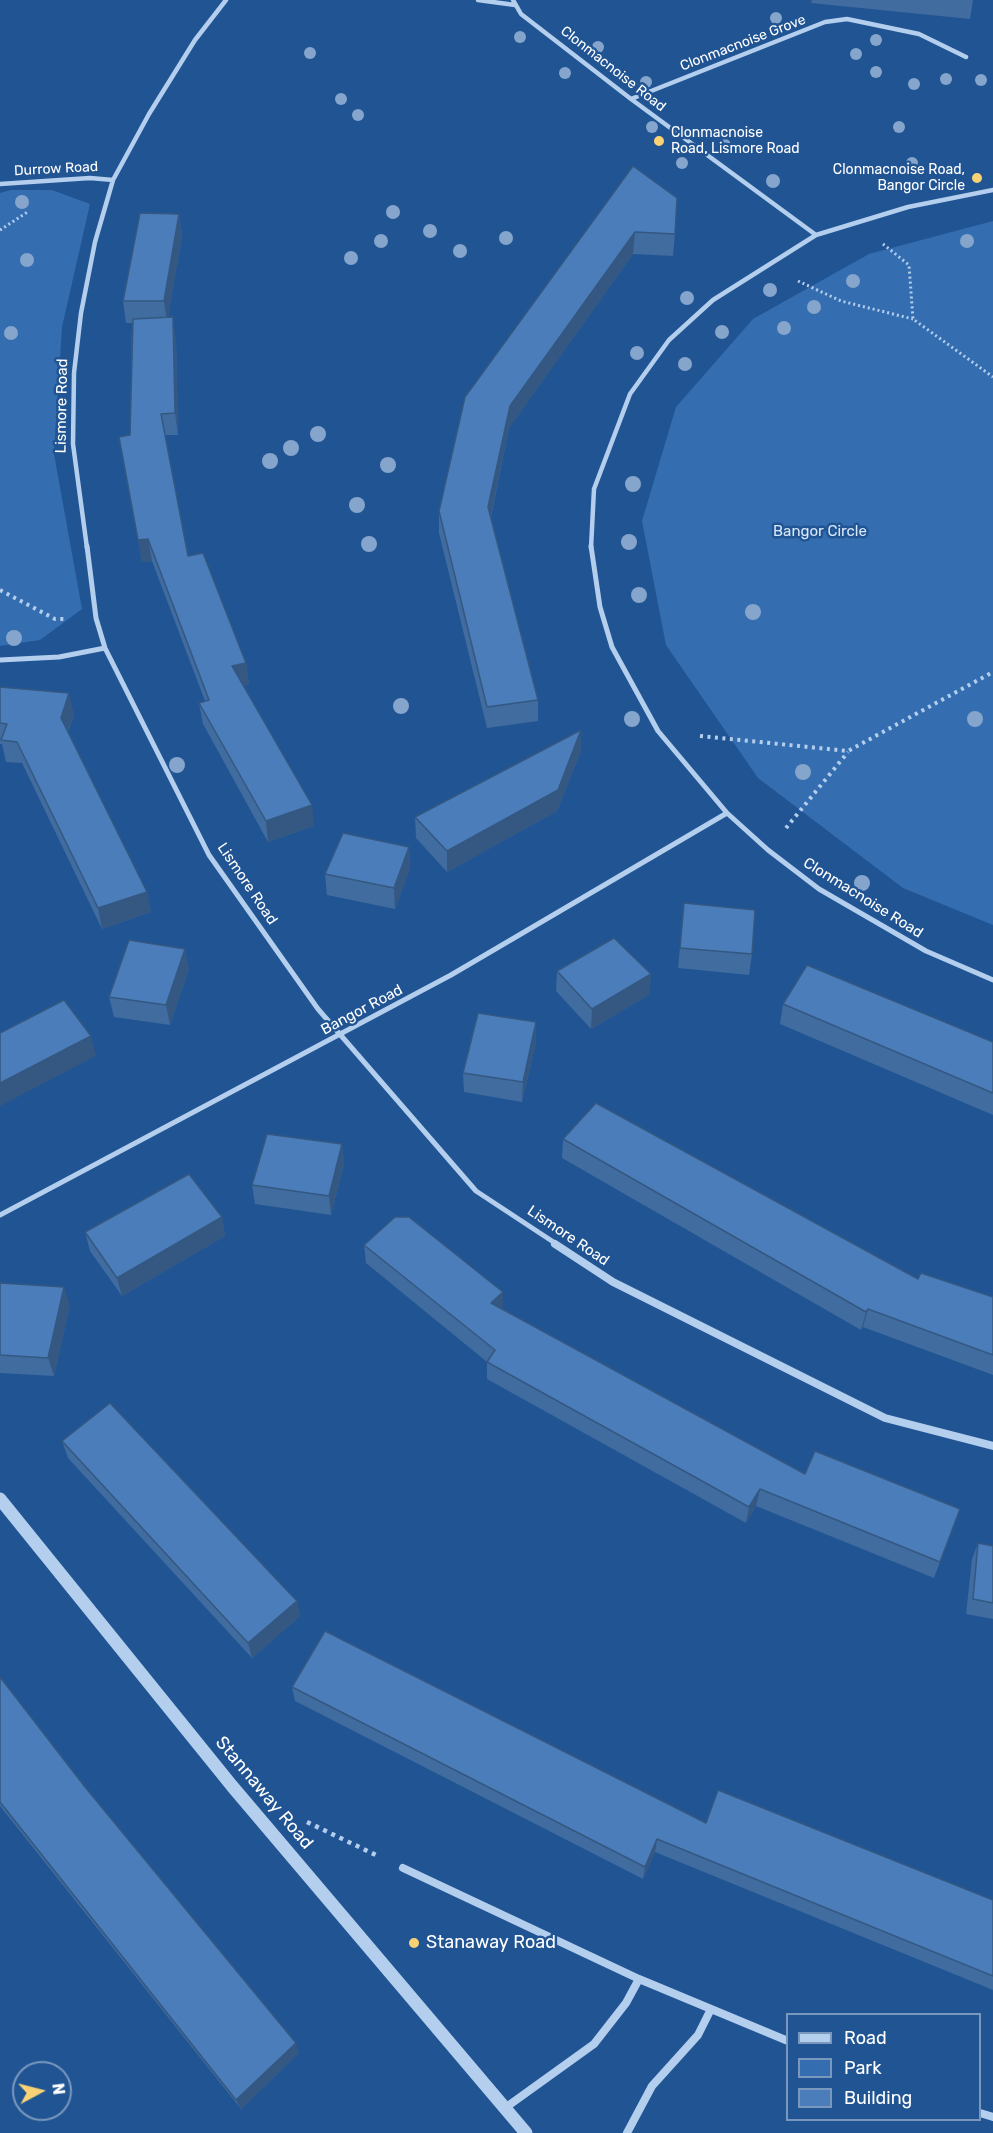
<!DOCTYPE html>
<style>
body{margin:0}
#map{position:relative;width:993px;height:2133px;overflow:hidden;background:#215493;font-family:Rubik,sans-serif}
canvas{display:block}
.legend{position:absolute;left:786px;top:2013px;width:195px;height:108px;box-sizing:border-box;background:#215493;border:2px solid #7a98be;margin:0;padding:8px 10px;list-style:none;font-size:18px;color:#fff}
.legend li{display:flex;align-items:center;gap:12px;height:30px}
.legend b{width:30px;border:2px solid #7a98be}
.north{position:absolute;left:12px;top:2061px;width:60px;height:60px;box-sizing:border-box;background:#215493;border:2px solid #7a98be;border-radius:50%;rotate:83deg;font-size:16px;font-weight:700;line-height:24px;text-align:center;color:#fff}
.north::after{content:'';display:block;margin:auto;width:21px;height:27px;background:#fad275;clip-path:polygon(50% 0,100% 100%,50% 72%,0 100%)}
</style>
<div id="map">
<canvas width="993" height="2133"></canvas>
<ul class="legend">
<li><b style="height:8px;background:#b4ceee"></b>Road</li>
<li><b style="height:16px;background:#346eb1"></b>Park</li>
<li><b style="height:16px;background:#4a7db9"></b>Building</li>
</ul>
<div class="north">N</div>
</div>
<script>
const ctx = document.querySelector('canvas').getContext('2d');
ctx.lineJoin = 'round';
function fill(path, color) { ctx.fillStyle = color; ctx.fill(path, 'evenodd'); }
const toPath = rows => new Path2D(rows.map(r => 'M' + r).join(''));
function strokePath(path, color, width, dash) { ctx.strokeStyle = color; ctx.lineWidth = width; ctx.lineCap = dash ? 'butt' : 'round'; ctx.setLineDash(dash || []); ctx.stroke(path); }
function write(font, color, halo, rows, align = 'center') {
  ctx.font = font + ' Rubik,sans-serif'; ctx.lineWidth = 5; ctx.setLineDash([]); ctx.textBaseline = 'middle'; ctx.strokeStyle = halo; ctx.fillStyle = color; for (const [text, x, y, turn = 0] of rows) {
    ctx.save(); ctx.translate(x, y); ctx.rotate((+turn || 0) * Math.PI / 180); ctx.textAlign = isNaN(turn) ? turn : align; if (halo) ctx.strokeText(text, 0, 0); ctx.fillText(text, 0, 0); ctx.restore();
  }
}
fill(toPath([
 [11,190,52,190,90,204,62,327,54,454,82,609,40,640,0,646,0,193],
 [993,221,993,925,903,888,758,778,666,645,642,521,676,407,753,319,869,254]
]), '#346eb1');
strokePath(toPath([
 [0,230,29,211],
 [883,244,909,265,913,319,993,377],
 [798,281,841,301,913,319]
]), '#b4ceee', 3, [2, 3]);
strokePath(toPath([
 [0,590,55,619,67,619],
 [700,736,848,751,993,672],
 [786,828,848,752]
]), '#b4ceee', 4, [3, 4.5]);
strokePath(toPath([
 [307,1822,378,1856]
]), '#b4ceee', 4.5, [4, 5]);
strokePath(toPath([
 [478,0,515,5],
 [513,0,521,14,631,99,816,235],
 [631,99,825,22,847,19,919,34,966,57],
 [0,184,90,178,113,180],
 [87,548,73,444,74,373,81,313,95,242,113,180,149,114,195,40,226,0],
 [591,548,594,489,630,394,669,340,713,300,816,235,908,207,993,190]
]), '#b4ceee', 4.5);
strokePath(toPath([
 [87,546,96,618,105,648,209,855,318,1009,476,1191,558,1245],
 [591,546,600,607,612,647,658,731,727,813,768,850,819,889,926,951,993,980],
 [0,660,59,657,105,648],
 [0,1215,451,975,727,813]
]), '#b4ceee', 5);
strokePath(toPath([
 [555,1244,613,1282,885,1418,993,1446],
 [403,1868,639,1979,788,2041],
 [505,2108,594,2044,626,2003,639,1979],
 [980,2113,993,2117],
 [627,2133,652,2086,698,2035,710,2011]
]), '#b4ceee', 8);
strokePath(toPath([
 [0,1499,232,1786,526,2133]
]), '#b4ceee', 13);
ctx.fillStyle = '#86a5cc';
for (const [x, y, r] of [
 [776,18,6],
 [520,37,6],
 [876,40,6],
 [598,47,6],
 [310,53,6],
 [856,54,6],
 [876,72,6],
 [565,73,6],
 [946,79,6],
 [981,80,6],
 [646,82,6],
 [914,84,6],
 [341,99,6],
 [358,115,6],
 [652,127,6],
 [899,127,6],
 [725,145,6],
 [682,163,6],
 [912,163,6],
 [773,181,7],
 [22,202,7],
 [393,212,7],
 [430,231,7],
 [506,238,7],
 [381,241,7],
 [967,241,7],
 [460,251,7],
 [351,258,7],
 [27,260,7],
 [853,281,7],
 [770,290,7],
 [687,298,7],
 [814,307,7],
 [784,328,7],
 [722,332,7],
 [11,333,7],
 [637,353,7],
 [685,364,7],
 [318,434,8],
 [291,448,8],
 [270,461,8],
 [388,465,8],
 [633,484,8],
 [357,505,8],
 [629,542,8],
 [369,544,8],
 [639,595,8],
 [753,612,8],
 [14,638,8],
 [401,706,8],
 [632,719,8],
 [975,719,8],
 [177,765,8],
 [803,772,8],
 [862,883,8]
]) { ctx.beginPath(); ctx.arc(x, y, r, 0, 2 * Math.PI); ctx.fill(); }
fill(toPath([
 [812,0,973,0,970,19,811,3],
 [633,166,675,234,673,256,633,254,509,428,491,517,538,700,538,721,487,728,439,533,439,511],
 [179,214,182,236,168,317,176,339,178,435,165,435,188,556,246,663,249,684,243,686,314,826,268,842,203,724,199,703,205,701,152,561,142,562,119,437,130,435,132,323,126,323,123,301],
 [0,687,74,714,68,732,147,892,151,912,102,929,22,763,6,762,2,744,0,744],
 [581,751,557,811,447,872,416,838,415,817],
 [409,847,410,868,395,909,327,895,325,874],
 [684,903,752,954,749,975,678,968],
 [189,969,170,1025,114,1017,109,997],
 [557,971,651,974,649,995,591,1029,556,991],
 [783,1004,993,1042,993,1115,780,1024],
 [536,1042,522,1102,464,1092,463,1073],
 [563,1139,918,1279,993,1297,993,1375,863,1327,861,1330,562,1158],
 [342,1144,344,1164,331,1215,255,1204,252,1185],
 [222,1217,225,1236,122,1296,90,1251,85,1232],
 [364,1245,503,1310,940,1562,934,1578,756,1506,746,1523,487,1379,487,1362,366,1263],
 [0,1283,70,1305,54,1376,0,1373],
 [62,1441,297,1601,300,1616,252,1658,68,1458],
 [978,1543,993,1546,993,1619,966,1614,972,1559],
 [0,1677,85,1787,299,2053,241,2109,0,1806],
 [292,1687,706,1823,993,1900,993,1990,655,1852,643,1879,295,1701]
]), '#406c9f');
fill(toPath([
 [179,214,182,236,167,323,164,301],
 [635,232,633,254,509,428,488,529,488,507,510,406],
 [173,317,176,339,178,435,175,413],
 [148,539,152,561,142,562,138,540],
 [246,663,249,684,235,688,232,666],
 [69,693,74,714,65,739,61,718],
 [581,730,581,751,557,811,447,872,447,851],
 [312,805,314,826,268,842,266,821],
 [409,847,410,868,395,909,394,888],
 [147,892,151,912,102,929,98,908],
 [185,949,189,969,170,1025,166,1005],
 [651,974,649,995,591,1029,592,1009],
 [536,1022,536,1042,522,1102,523,1082],
 [91,1036,96,1056,0,1106,0,1083],
 [342,1144,344,1164,331,1215,329,1196],
 [222,1217,225,1236,122,1296,117,1278],
 [64,1287,70,1305,54,1376,48,1358],
 [503,1292,503,1310,491,1303],
 [868,1309,863,1327,861,1330,866,1312],
 [760,1489,756,1506,746,1523,749,1507],
 [297,1601,300,1616,252,1658,248,1643],
 [657,1839,655,1852,643,1879,645,1867],
 [296,2043,299,2053,241,2109,236,2100]
]), '#345882');
const building = toPath([
 [633,166,677,198,675,234,635,232,510,406,488,507,538,700,487,707,439,511,465,397,633,166],
 [140,213,179,214,164,301,123,301,140,213],
 [173,317,175,413,161,414,188,556,203,553,246,663,232,666,312,805,266,821,199,703,209,700,148,539,138,540,119,437,130,435,133,319,173,317],
 [0,687,69,693,61,718,147,892,98,908,17,742,1,740,7,724,0,723,0,687],
 [581,730,558,790,447,851,415,817,581,730],
 [343,833,409,847,394,888,325,874,343,833],
 [684,903,755,910,752,954,680,948,684,903],
 [614,938,651,974,592,1009,557,971,614,938],
 [129,940,185,949,166,1005,109,997,129,940],
 [807,965,993,1042,993,1093,783,1004,807,965],
 [64,1000,91,1036,0,1083,0,1033,64,1000],
 [478,1013,536,1022,523,1082,463,1073,478,1013],
 [596,1103,918,1279,921,1273,993,1297,993,1355,868,1309,866,1312,563,1139,596,1103],
 [267,1134,342,1144,329,1196,252,1185,267,1134],
 [189,1174,222,1217,117,1278,85,1232,189,1174],
 [395,1217,409,1217,503,1292,491,1303,805,1474,815,1451,960,1509,940,1562,760,1489,749,1507,487,1362,495,1350,364,1245,395,1217],
 [0,1283,64,1287,48,1358,0,1355,0,1283],
 [110,1403,297,1601,248,1643,62,1441,110,1403],
 [978,1543,993,1546,993,1603,973,1599,978,1543],
 [325,1631,706,1823,718,1790,993,1900,993,1976,657,1839,645,1867,292,1687,325,1631],
 [0,1677,85,1787,296,2043,236,2100,0,1802,0,1677]
]);
fill(building, '#4a7db9');
strokePath(building, '#345882', 1.5);
for (const [x, y, r, color] of [
 [659,141,6,"#fad275"],
 [977,178,6,"#fad275"],
 [414,1943,6,"#fad275"]
]) { const dot = new Path2D(); dot.arc(x, y, r, 0, 2 * Math.PI); ctx.fillStyle = color; ctx.fill(dot); strokePath(dot, '#215493', 2); }
write('14px', '#fff', '#215493', [
 ["Clonmacnoise Grove",743,43,-21],
 ["Clonmacnoise Road",613,69,38],
 ["Durrow Road",56,169,-3]
]);
write('14px', '#fff', '#215493', [
 ["Clonmacnoise",671,133],
 ["Road, Lismore Road",671,149],
 ["Clonmacnoise Road,",965,170,"right"],
 ["Bangor Circle",965,186,"right"]
], 'left');
write('15px', '#fff', '#215493', [
 ["Lismore Road",62,406,-89],
 ["Lismore Road",247,884,56],
 ["Clonmacnoise Road",863,898,32],
 ["Bangor Road",362,1010,-28],
 ["Lismore Road",568,1236,34]
]);
write('15px', '#d9e8fa', '#215493', [
 ["Bangor Circle",820,532]
]);
write('18px', '#fff', '#215493', [
 ["Stannaway Road",264,1793,50]
]);
write('18px', '#fff', '#215493', [
 ["Stanaway Road",426,1943]
], 'left');
</script>
